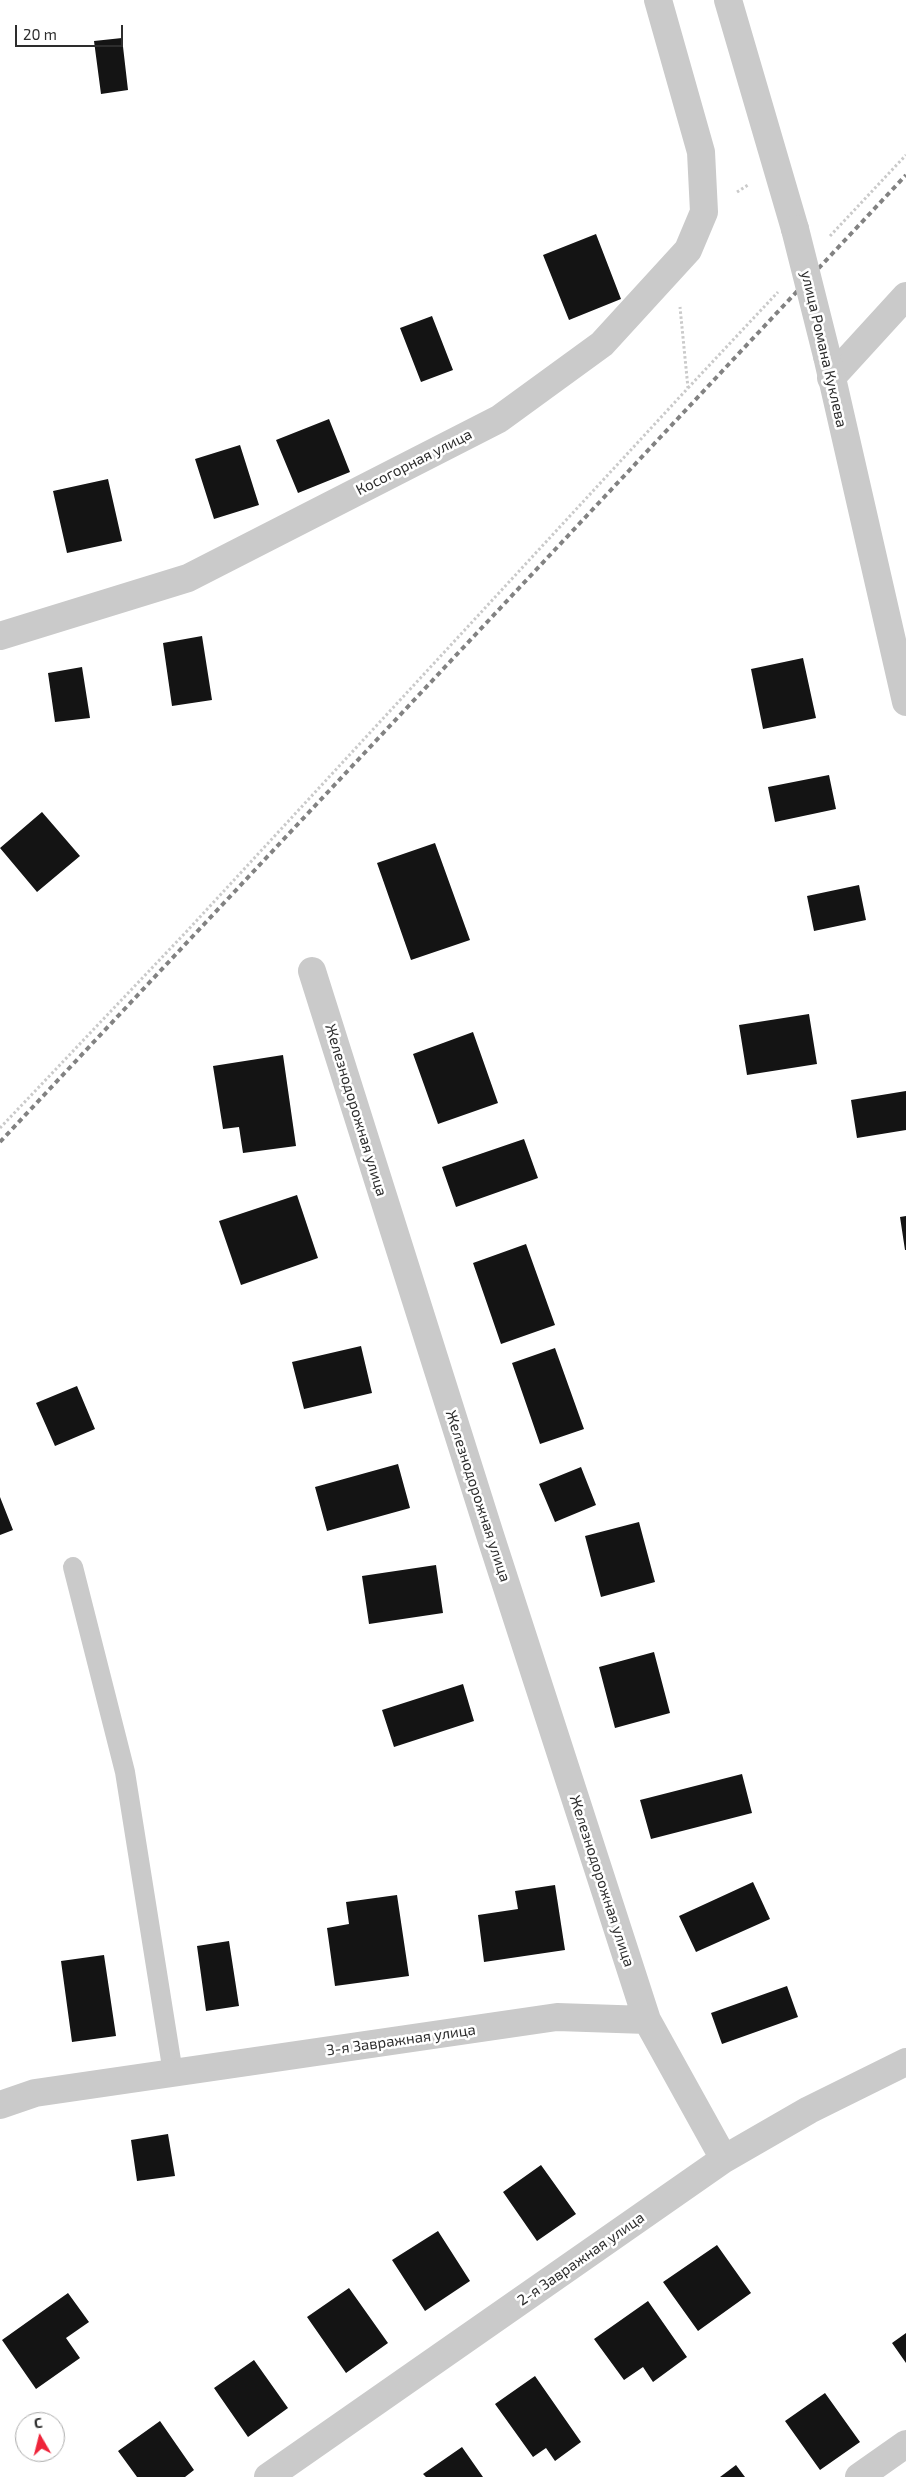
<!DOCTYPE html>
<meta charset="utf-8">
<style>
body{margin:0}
#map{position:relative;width:906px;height:2477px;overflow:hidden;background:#fff;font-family:"Exo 2",sans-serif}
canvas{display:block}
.north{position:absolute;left:15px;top:2412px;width:50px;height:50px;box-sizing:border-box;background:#fff;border:1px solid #ababab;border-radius:50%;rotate:352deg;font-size:14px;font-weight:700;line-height:20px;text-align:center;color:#2d2d2d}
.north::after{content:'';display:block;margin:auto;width:18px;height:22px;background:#ee243a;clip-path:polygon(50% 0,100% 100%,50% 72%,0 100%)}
.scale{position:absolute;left:15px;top:25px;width:108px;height:22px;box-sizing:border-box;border:2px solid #2d2d2d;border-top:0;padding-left:6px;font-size:15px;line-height:18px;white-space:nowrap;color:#2d2d2d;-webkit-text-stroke:4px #fff;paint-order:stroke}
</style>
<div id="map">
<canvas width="906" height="2477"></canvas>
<div class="north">С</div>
<div class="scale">20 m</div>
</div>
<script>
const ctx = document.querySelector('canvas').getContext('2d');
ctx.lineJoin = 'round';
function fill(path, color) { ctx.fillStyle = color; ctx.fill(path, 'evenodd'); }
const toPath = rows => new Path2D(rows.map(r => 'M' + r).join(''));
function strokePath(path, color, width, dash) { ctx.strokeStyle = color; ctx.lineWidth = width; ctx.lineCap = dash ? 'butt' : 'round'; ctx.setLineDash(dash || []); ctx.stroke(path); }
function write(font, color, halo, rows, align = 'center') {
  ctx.font = font + ' "Exo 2",sans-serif'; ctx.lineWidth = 5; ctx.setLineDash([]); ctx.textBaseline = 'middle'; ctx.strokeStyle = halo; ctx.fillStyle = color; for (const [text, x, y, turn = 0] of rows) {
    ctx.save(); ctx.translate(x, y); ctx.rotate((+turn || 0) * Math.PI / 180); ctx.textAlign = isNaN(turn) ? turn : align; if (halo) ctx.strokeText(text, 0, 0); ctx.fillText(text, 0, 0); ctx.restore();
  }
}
fill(toPath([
 [122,38,128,90,101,94,94,41],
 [596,234,621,299,569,320,543,255],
 [432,316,453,370,421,382,400,328],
 [329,419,350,472,298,493,276,440],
 [240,445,259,505,214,519,195,459],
 [108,479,122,541,67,553,53,491],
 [202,636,212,700,172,706,163,643],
 [803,658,816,718,763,729,751,669],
 [82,667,90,718,55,722,48,673],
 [829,775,836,809,775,822,768,787],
 [42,812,80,856,37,892,0,848],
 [435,843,470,940,411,960,377,863],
 [859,885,866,920,814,931,807,896],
 [809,1014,817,1064,747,1075,739,1025],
 [473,1032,498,1103,438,1124,413,1054],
 [283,1055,296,1146,243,1153,239,1127,223,1129,213,1066],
 [906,1091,906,1130,857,1138,851,1100],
 [524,1139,538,1178,456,1207,442,1167],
 [297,1195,318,1258,241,1285,219,1221],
 [906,1216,906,1250,905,1250,900,1217],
 [526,1244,555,1325,501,1344,473,1263],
 [361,1346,372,1393,304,1409,292,1362],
 [555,1348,584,1429,540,1444,512,1363],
 [77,1386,95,1429,55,1446,36,1403],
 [398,1464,410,1508,327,1531,315,1487],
 [581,1467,596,1505,555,1522,539,1484],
 [0,1497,13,1530,0,1535],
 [639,1522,655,1582,601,1597,585,1536],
 [436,1565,443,1613,369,1624,362,1576],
 [654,1652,670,1713,615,1728,599,1667],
 [463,1684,474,1721,394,1747,382,1710],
 [742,1774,752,1813,651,1839,640,1800],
 [753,1882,770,1919,696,1952,679,1916],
 [555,1885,565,1950,484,1962,478,1915,518,1909,515,1891],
 [397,1895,409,1976,335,1986,327,1928,349,1924,346,1902],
 [229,1941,239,2006,206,2011,197,1946],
 [104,1955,116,2036,72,2042,61,1961],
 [787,1986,798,2017,722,2044,711,2013],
 [168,2134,175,2176,137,2181,131,2140],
 [541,2165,576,2214,537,2241,503,2192],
 [438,2231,470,2281,425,2311,392,2260],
 [717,2245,751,2293,698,2331,663,2282],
 [349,2288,388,2343,346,2373,307,2317],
 [68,2293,89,2322,66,2338,80,2358,36,2389,2,2340],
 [648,2301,687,2357,653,2382,643,2367,624,2380,594,2339],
 [906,2333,906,2363,892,2343],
 [254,2360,288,2408,248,2437,214,2388],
 [535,2376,581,2442,555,2461,546,2448,533,2457,495,2404],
 [825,2393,860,2442,820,2470,785,2421],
 [160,2421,194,2470,185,2477,137,2477,118,2451],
 [462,2447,483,2477,426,2477,423,2474],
 [736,2465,745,2477,720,2477]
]), '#141414');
strokePath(toPath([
 [737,192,748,185],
 [830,236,906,155],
 [688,388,778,292],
 [0,1128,187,931,688,388,680,307]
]), '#cacaca', 3, [2.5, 2.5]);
strokePath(toPath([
 [73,1567,125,1772,173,2073]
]), '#cacaca', 20);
strokePath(toPath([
 [831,378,906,296],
 [0,636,188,578,499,419,602,344,688,250,704,212,701,152,658,0],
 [312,971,490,1535,647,2020],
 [0,2105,35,2093,557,2017,647,2020,724,2159],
 [268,2477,724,2159,809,2110,906,2062],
 [859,2477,906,2444]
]), '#cacaca', 28);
strokePath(toPath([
 [728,0,795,229],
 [827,356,906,702]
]), '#cacaca', 28);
strokePath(toPath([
 [0,1142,906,175]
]), '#828282', 4, [5, 4]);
strokePath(toPath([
 [795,229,827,356]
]), '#cacaca', 28);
write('15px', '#2d2d2d', '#fff', [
 ["улица Романа Куклева",824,349,77],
 ["Косогорная улица",414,462,-27],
 ["Железнодорожная улица",356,1110,73],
 ["Железнодорожная улица",478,1496,72],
 ["Железнодорожная улица",602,1881,72],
 ["3-я Завражная улица",401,2040,-8],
 ["2-я Завражная улица",581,2259,-35]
]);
</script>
